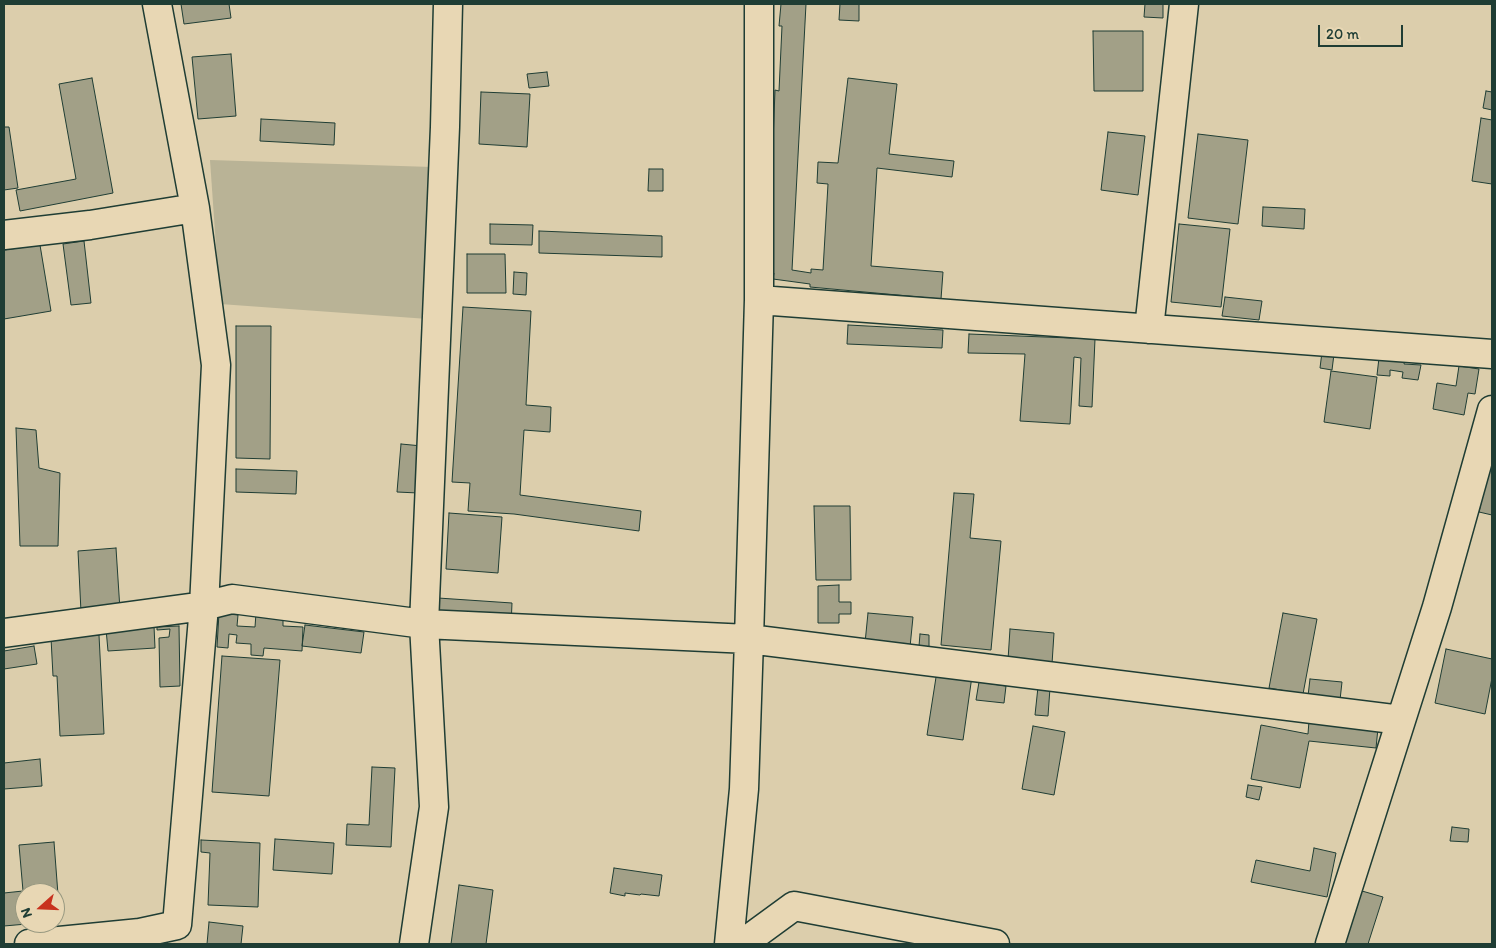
<!DOCTYPE html>
<style>
body{margin:0}
#map{position:relative;width:1496px;height:948px;overflow:hidden;background:#dcceac;font-family:Itim,sans-serif}
canvas{display:block}
.frame{position:absolute;inset:0;border:5px solid #1f3d34;pointer-events:none}
.north{position:absolute;left:15px;top:883px;width:50px;height:50px;box-sizing:border-box;background:#e8d7b4;border:1px solid #989981;border-radius:50%;rotate:250deg;font-size:14px;font-weight:700;line-height:20px;text-align:center;color:#1f3d34}
.north::after{content:'';display:block;margin:auto;width:18px;height:22px;background:#c8321e;clip-path:polygon(50% 0,100% 100%,50% 72%,0 100%)}
.scale{position:absolute;left:1318px;top:25px;width:85px;height:22px;box-sizing:border-box;border:2px solid #1f3d34;border-top:0;padding-left:6px;font-size:15px;line-height:18px;white-space:nowrap;color:#1f3d34;-webkit-text-stroke:4px #e8d7b4;paint-order:stroke}
</style>
<div id="map">
<canvas width="1496" height="948"></canvas>
<div class="frame"></div>
<div class="north">N</div>
<div class="scale">20 m</div>
</div>
<script>
const ctx = document.querySelector('canvas').getContext('2d');
ctx.lineJoin = 'round';
function fill(path, color) { ctx.fillStyle = color; ctx.fill(path, 'evenodd'); }
const toPath = rows => new Path2D(rows.map(r => 'M' + r).join(''));
function strokePath(path, color, width, dash) { ctx.strokeStyle = color; ctx.lineWidth = width; ctx.lineCap = dash ? 'butt' : 'round'; ctx.setLineDash(dash || []); ctx.stroke(path); }
fill(toPath([
 [210,160,432,167,428,319,220,304]
]), '#b9b396');
const building = toPath([
 [181,4,229,4,231,18,184,24,181,4],
 [781,4,806,4,792,270,811,273,811,269,823,270,828,184,817,183,818,162,838,163,848,78,897,84,889,154,954,161,952,177,877,168,871,266,943,272,941,299,810,287,810,284,773,279,774,273,771,273,770,220,775,90,779,91,782,26,779,26,781,4],
 [840,4,859,4,859,21,839,20,840,4],
 [1145,4,1163,4,1163,18,1144,17,1145,4],
 [1093,31,1143,31,1143,91,1094,91,1093,31],
 [231,54,236,116,198,119,192,57,231,54],
 [547,72,549,86,529,88,527,74,547,72],
 [92,78,113,193,20,211,16,190,76,179,59,84,92,78],
 [1486,91,1492,92,1492,110,1483,108,1486,91],
 [481,92,530,94,527,147,479,144,481,92],
 [1481,118,1492,120,1492,184,1472,181,1481,118],
 [261,119,335,123,334,145,260,141,261,119],
 [4,127,9,127,18,188,4,190,4,127],
 [1108,132,1145,136,1138,195,1101,190,1108,132],
 [1198,134,1248,140,1238,224,1188,218,1198,134],
 [649,169,663,169,663,191,648,191,649,169],
 [1263,207,1305,209,1304,229,1262,226,1263,207],
 [490,224,533,225,532,245,490,244,490,224],
 [1179,224,1230,229,1221,307,1171,302,1179,224],
 [539,231,662,236,662,257,539,253,539,231],
 [84,241,91,303,71,305,63,244,84,241],
 [40,245,51,311,4,319,4,250,40,245],
 [467,254,505,254,506,293,467,293,467,254],
 [514,272,527,273,526,295,513,294,514,272],
 [1225,297,1262,301,1259,320,1222,316,1225,297],
 [463,307,531,311,526,405,551,407,550,432,524,430,520,495,641,511,639,531,514,514,468,511,470,483,452,482,463,307],
 [848,325,943,330,942,348,847,344,848,325],
 [236,326,271,326,270,459,236,458,236,326],
 [969,334,1095,339,1092,407,1079,406,1081,358,1074,357,1070,424,1020,421,1025,354,968,353,969,334],
 [1322,352,1334,354,1332,370,1320,368,1322,352],
 [1379,358,1405,359,1404,364,1421,365,1418,380,1402,378,1403,372,1390,370,1390,376,1377,375,1379,358],
 [1459,366,1479,369,1475,394,1468,393,1464,415,1433,409,1437,383,1456,386,1459,366],
 [1331,371,1377,377,1370,429,1324,422,1331,371],
 [16,428,36,430,39,468,60,473,58,546,20,546,16,428],
 [401,444,422,446,418,493,397,492,401,444],
 [1491,458,1492,459,1492,515,1479,512,1491,458],
 [236,469,297,471,296,494,236,492,236,469],
 [954,493,974,494,970,538,1001,541,991,650,941,645,954,493],
 [814,506,850,506,851,580,816,580,814,506],
 [449,513,502,517,498,573,446,569,449,513],
 [116,548,120,610,81,612,78,551,116,548],
 [839,585,839,602,851,602,851,614,839,614,839,623,818,623,818,586,839,585],
 [438,598,512,603,511,626,437,620,438,598],
 [219,613,238,615,237,626,255,627,256,613,283,615,283,626,303,627,302,651,264,648,263,656,251,655,251,644,236,643,237,635,229,634,228,648,217,647,219,613],
 [868,613,913,617,910,647,865,643,868,613],
 [1283,613,1317,619,1303,694,1269,688,1283,613],
 [305,625,364,632,361,653,302,646,305,625],
 [154,626,155,648,108,651,106,629,154,626],
 [179,626,180,686,160,687,159,638,169,637,170,629,157,630,157,627,179,626],
 [1010,629,1054,633,1052,664,1008,660,1010,629],
 [920,634,929,635,929,647,919,646,920,634],
 [99,635,104,734,60,736,57,676,53,676,51,638,99,635],
 [34,646,37,664,4,669,4,651,34,646],
 [1446,649,1492,659,1492,678,1485,714,1435,703,1446,649],
 [222,656,280,660,269,796,212,792,222,656],
 [937,671,972,676,963,740,927,735,937,671],
 [1310,679,1342,682,1340,700,1308,696,1310,679],
 [979,682,1006,686,1004,703,976,700,979,682],
 [1038,687,1050,688,1048,716,1035,715,1038,687],
 [1309,721,1378,728,1376,748,1309,741,1300,788,1251,779,1261,725,1308,734,1309,721],
 [1033,726,1065,732,1054,795,1022,789,1033,726],
 [40,759,42,786,4,789,4,763,40,759],
 [372,767,395,768,391,847,346,845,347,824,369,825,372,767],
 [1248,785,1262,787,1259,800,1246,797,1248,785],
 [1452,827,1469,829,1468,842,1450,841,1452,827],
 [275,839,334,843,332,874,273,870,275,839],
 [201,840,260,843,258,907,208,905,210,853,201,852,201,840],
 [54,842,60,921,55,922,55,893,25,893,25,923,38,923,4,926,4,893,23,891,19,845,54,842],
 [1314,848,1336,853,1327,897,1251,882,1256,860,1310,871,1314,848],
 [614,868,662,875,659,896,641,894,640,895,625,893,625,896,610,893,614,868],
 [459,885,493,890,486,944,451,944,459,885],
 [1362,891,1383,897,1368,944,1345,944,1362,891],
 [209,922,243,926,241,944,207,944,209,922]
]);
fill(building, '#a2a087');
strokePath(building, '#1f3d34', 1);
const minor = toPath([
 [4,235,90,225,195,208],
 [759,300,1492,354],
 [1149,329,1184,4],
 [4,633,204,606,232,599,424,624,749,639,1401,720],
 [29,944,140,933,177,925,204,606,216,365,195,208,157,4],
 [414,944,434,807,424,624,445,127,448,4],
 [729,944,744,789,749,639,759,300,759,4],
 [742,944,794,906,995,944],
 [1330,944,1437,607,1492,410]
]);
strokePath(minor, '#1f3d34', 31);
strokePath(minor, '#e8d7b4', 28);
</script>
